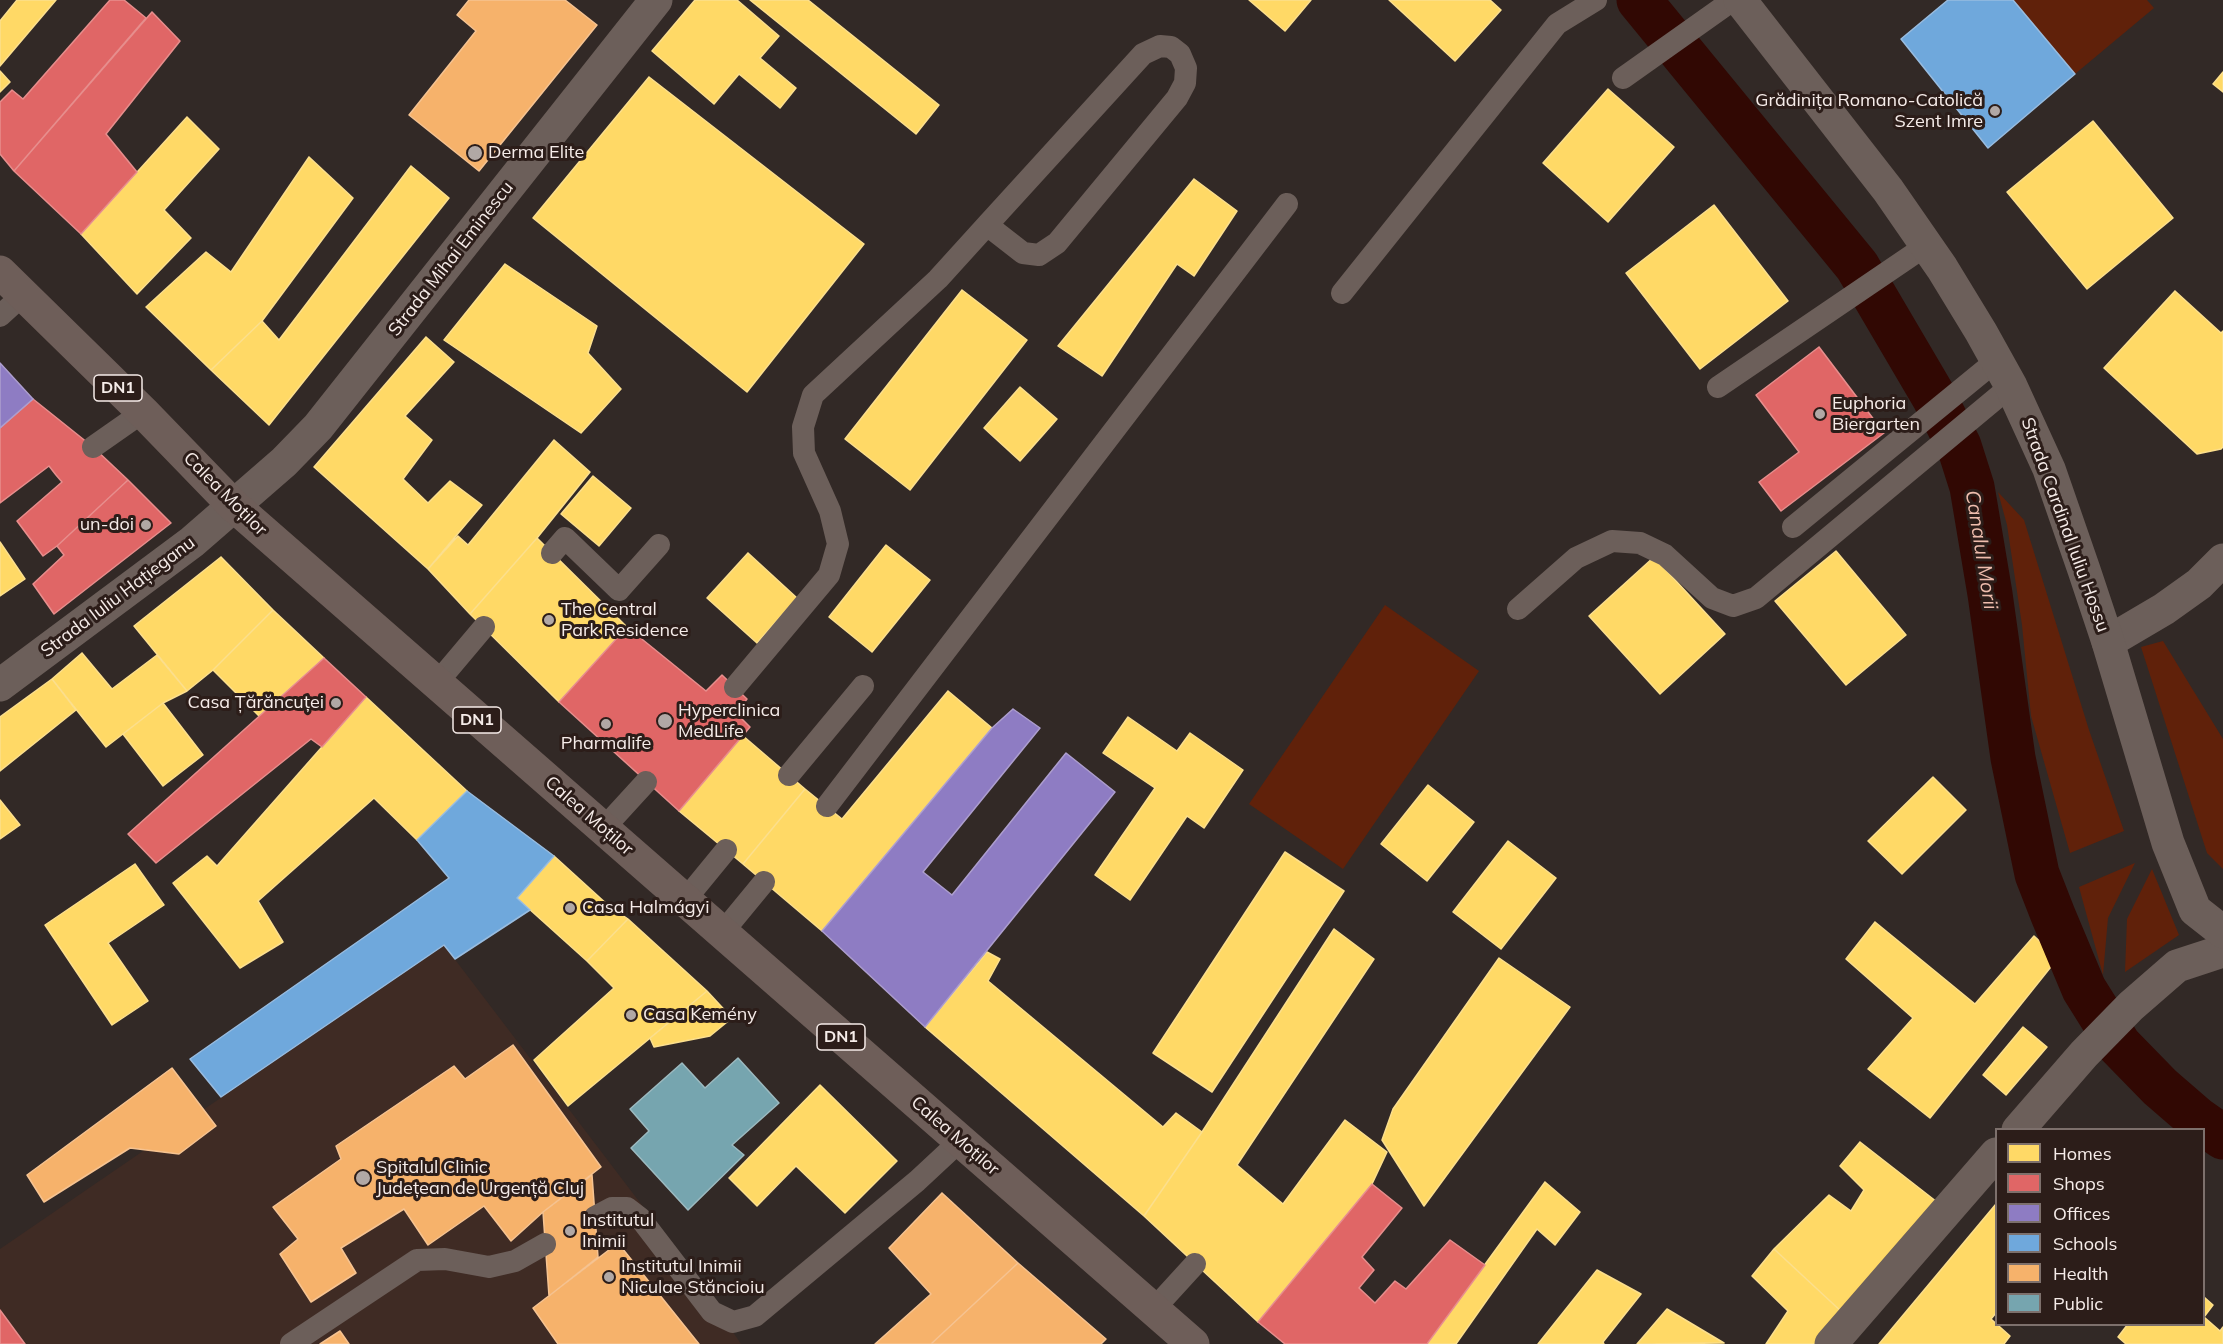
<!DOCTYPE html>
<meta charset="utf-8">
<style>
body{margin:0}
#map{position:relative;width:2223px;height:1344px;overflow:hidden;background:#322926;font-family:Mulish,sans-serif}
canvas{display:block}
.legend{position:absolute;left:1995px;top:1128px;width:210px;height:198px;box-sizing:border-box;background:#2c1d19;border:2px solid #7d706c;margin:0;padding:8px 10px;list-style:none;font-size:18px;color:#f6ece9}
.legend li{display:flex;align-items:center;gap:12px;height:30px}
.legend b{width:30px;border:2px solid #7d706c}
</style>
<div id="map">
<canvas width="2223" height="1344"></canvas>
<ul class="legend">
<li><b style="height:16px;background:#ffd966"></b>Homes</li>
<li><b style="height:16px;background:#e06666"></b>Shops</li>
<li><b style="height:16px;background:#8e7cc3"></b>Offices</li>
<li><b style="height:16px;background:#6fa8dc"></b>Schools</li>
<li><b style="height:16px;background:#f6b26b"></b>Health</li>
<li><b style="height:16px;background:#76a5af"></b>Public</li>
</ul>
</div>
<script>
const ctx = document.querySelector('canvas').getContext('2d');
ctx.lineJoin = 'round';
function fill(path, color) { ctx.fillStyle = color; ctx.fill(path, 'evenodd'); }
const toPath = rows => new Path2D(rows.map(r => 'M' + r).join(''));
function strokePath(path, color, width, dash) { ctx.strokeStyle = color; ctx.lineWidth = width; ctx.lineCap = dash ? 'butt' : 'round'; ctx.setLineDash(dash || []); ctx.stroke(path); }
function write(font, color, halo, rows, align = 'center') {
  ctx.font = font + ' Mulish,sans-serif'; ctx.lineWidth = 6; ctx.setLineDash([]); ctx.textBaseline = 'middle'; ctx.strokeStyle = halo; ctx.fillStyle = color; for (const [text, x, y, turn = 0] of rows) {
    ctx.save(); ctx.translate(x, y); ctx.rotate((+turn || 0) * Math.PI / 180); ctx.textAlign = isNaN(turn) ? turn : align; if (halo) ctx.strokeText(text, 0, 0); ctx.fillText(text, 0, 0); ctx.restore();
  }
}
fill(toPath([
 [444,945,692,1271,741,1344,0,1344,0,1249]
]), '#3f2b24');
fill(toPath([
 [2013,0,2147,0,2154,8,2075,74],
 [1998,492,2024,520,2089,730,2124,831,2070,853,2031,716,2022,625,2007,525],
 [1385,605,1479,671,1343,869,1249,804],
 [2163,641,2223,739,2223,869,2207,853,2141,647],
 [2135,863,2108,918,2103,975,2079,887],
 [2152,869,2179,935,2125,972,2127,919]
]), '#60210a');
const homes = toPath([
 [17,0,56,0,0,66,0,21,17,0],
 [695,0,737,0,779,36,760,58,796,88,780,108,739,74,714,104,652,51,695,0],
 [750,0,808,0,939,105,916,134,750,0],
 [1249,0,1311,0,1285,31,1249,0],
 [1389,0,1490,0,1501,10,1455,61,1389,0],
 [0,71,10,82,0,92,0,71],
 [2223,72,2223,92,2213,84,2223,72],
 [649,77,864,244,747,392,533,218,649,77],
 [1608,89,1674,147,1608,222,1543,163,1608,89],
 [187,117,219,149,164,210,191,238,137,294,81,234,187,117],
 [2093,121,2173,218,2087,289,2007,192,2093,121],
 [309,157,353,198,262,321,211,370,146,307,206,252,231,272,309,157],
 [411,166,449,198,269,425,211,370,262,321,279,340,411,166],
 [1194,179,1237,211,1194,276,1177,264,1102,376,1058,346,1194,179],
 [1714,205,1788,301,1700,369,1626,273,1714,205],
 [505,264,597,326,588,353,621,389,581,433,444,340,505,264],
 [962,290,1027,340,910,490,845,439,962,290],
 [2175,291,2221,333,2223,331,2223,447,2221,449,2197,454,2104,368,2175,291],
 [426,337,454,362,405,416,432,440,403,479,428,503,450,481,482,505,428,569,314,467,426,337],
 [1020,387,1057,419,1020,461,984,428,1020,387],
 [554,440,590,472,537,538,470,614,428,569,458,536,468,545,554,440],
 [593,476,631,508,599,546,561,514,593,476],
 [537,538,627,627,559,702,470,614,537,538],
 [0,542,25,579,0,596,0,542],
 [886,545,930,580,872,652,829,617,886,545],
 [1836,551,1906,635,1846,685,1775,601,1836,551],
 [748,553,797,598,757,643,707,598,748,553],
 [221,557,273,610,213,670,187,691,134,626,221,557],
 [1654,557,1725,634,1660,694,1589,616,1654,557],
 [273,610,324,658,259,716,213,670,273,610],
 [82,653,112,689,157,655,187,691,163,703,106,747,52,679,82,653],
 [52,679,76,710,0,771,0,717,52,679],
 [948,691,992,728,822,931,743,864,805,789,842,819,948,691],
 [366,697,467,791,417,840,374,798,258,901,283,942,240,968,173,883,207,856,217,866,366,697],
 [163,703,203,755,163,786,123,734,163,703],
 [1128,717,1177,751,1190,733,1243,770,1204,828,1187,816,1130,900,1095,875,1155,788,1103,753,1128,717],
 [742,735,805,789,743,864,679,811,742,735],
 [1933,777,1966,810,1902,874,1868,841,1933,777],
 [1428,785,1474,822,1427,881,1381,844,1428,785],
 [0,800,20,825,0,839,0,800],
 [1508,841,1556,878,1501,949,1453,912,1508,841],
 [1285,852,1344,891,1212,1092,1153,1053,1285,852],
 [554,856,609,906,628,919,587,961,517,898,554,856],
 [135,864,164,905,108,943,148,1001,112,1025,45,925,135,864],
 [628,919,707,991,568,1106,534,1060,614,988,587,961,628,919],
 [1875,922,1975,1004,2034,936,2058,958,1930,1118,1868,1069,1913,1018,1846,959,1875,922],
 [1334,929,1374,959,1237,1165,1283,1204,1345,1120,1387,1152,1372,1184,1258,1322,1144,1216,1202,1132,1334,929],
 [987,952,1000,959,988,981,1163,1127,1176,1113,1202,1132,1144,1216,925,1027,987,952],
 [1499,958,1570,1007,1424,1206,1382,1140,1393,1109,1499,958],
 [707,991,732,1018,710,1036,654,1047,650,1038,707,991],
 [2023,1027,2047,1047,2006,1095,1983,1075,2023,1027],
 [820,1085,897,1161,845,1213,796,1166,757,1206,729,1178,820,1085],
 [1860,1142,1937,1202,1844,1314,1774,1249,1829,1195,1851,1211,1864,1190,1840,1166,1860,1142],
 [1545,1182,1580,1212,1555,1245,1537,1229,1456,1344,1427,1344,1545,1182],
 [1996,1204,1996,1313,1991,1319,2010,1336,2004,1344,1879,1344,1996,1204],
 [1774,1249,1844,1314,1817,1344,1766,1344,1788,1311,1752,1276,1774,1249],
 [1597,1270,1641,1294,1603,1342,1604,1344,1538,1344,1597,1270],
 [2204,1297,2213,1305,2204,1317,2204,1297],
 [1667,1309,1724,1343,1637,1344,1667,1309],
 [2204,1317,2220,1331,2223,1327,2223,1344,2126,1344,2118,1337,2128,1324,2204,1324,2204,1317]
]);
fill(homes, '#ffd966');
strokePath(homes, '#fcdf8d', 1.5);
const shops = toPath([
 [110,0,124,0,146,18,14,171,0,154,0,102,12,90,23,99,110,0],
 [152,12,180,41,106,134,137,172,81,234,14,171,152,12],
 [1819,347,1884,433,1781,511,1759,482,1799,452,1756,395,1819,347],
 [33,399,93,447,128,480,57,546,43,556,17,521,62,482,56,475,49,466,0,503,0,428,33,399],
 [128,480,171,523,54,614,33,584,64,555,57,546,128,480],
 [627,627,706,691,722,675,747,699,736,713,750,727,679,811,559,702,627,627],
 [324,658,366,697,322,747,311,739,156,863,128,834,324,658],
 [1372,1184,1402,1208,1362,1257,1374,1270,1359,1288,1375,1303,1395,1281,1406,1289,1450,1240,1485,1265,1427,1344,1285,1344,1258,1322,1372,1184],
 [0,1310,25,1344,0,1344,0,1310]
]);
fill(shops, '#e06666');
strokePath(shops, '#e78e8d', 1.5);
const offices = toPath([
 [0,363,33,399,0,428,0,363],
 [1013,709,1040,728,923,872,952,895,1066,753,1115,792,925,1027,822,931,992,728,1013,709]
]);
fill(offices, '#8e7cc3');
strokePath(offices, '#ad9ece', 1.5);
const schools = toPath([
 [1948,0,2013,0,2075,74,1988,148,1901,39,1948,0],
 [467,791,554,856,517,898,530,910,455,959,444,945,221,1097,190,1059,449,878,417,840,467,791]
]);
fill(schools, '#6fa8dc');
strokePath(schools, '#98bce0', 1.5);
const health = toPath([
 [469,0,565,0,597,25,479,171,409,115,476,31,457,15,469,0],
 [513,1045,601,1167,543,1212,511,1241,484,1206,428,1245,404,1209,341,1248,356,1273,311,1302,280,1254,298,1239,273,1207,341,1159,336,1146,454,1066,465,1079,513,1045],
 [172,1068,216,1126,179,1154,130,1148,44,1202,27,1175,172,1068],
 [592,1175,598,1257,549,1296,543,1212,592,1175],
 [942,1193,1018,1263,931,1344,875,1344,931,1294,889,1248,942,1193],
 [618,1243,699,1344,558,1344,533,1308,618,1243],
 [1018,1263,1106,1339,1101,1344,931,1344,1018,1263],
 [340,1331,349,1344,320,1344,340,1331]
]);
fill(health, '#f6b26b');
strokePath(health, '#f6c391', 1.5);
const public = toPath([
 [738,1058,779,1103,732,1145,744,1155,688,1210,631,1148,649,1131,630,1109,682,1063,705,1088,738,1058]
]);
fill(public, '#76a5af');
strokePath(public, '#9cbac0', 1.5);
strokePath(toPath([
 [1639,0,1857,266,1934,397,1959,446,1972,487,1990,594,2013,758,2037,874,2053,915,2084,989,2119,1045,2160,1087,2197,1119,2223,1137]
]), '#310803', 45);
strokePath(toPath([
 [1623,78,1733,0],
 [1342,293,1557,24,1596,0],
 [0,316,23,295],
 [1718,387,1927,245],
 [93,447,143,412],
 [1793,527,1997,360],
 [552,553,565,538,619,590,659,545],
 [1518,609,1576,558,1612,541,1640,543,1665,555,1712,598,1733,606,1756,598,2011,386],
 [436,684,484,627],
 [735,687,829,575,838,544,830,511,804,453,803,427,813,395,938,279,987,225,1143,54,1160,46,1171,47,1180,54,1186,68,1185,83,1177,98,1057,243,1039,255,1023,253,987,225],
 [789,775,863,686],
 [827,806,1287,204],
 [603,829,646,782],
 [685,900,726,850],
 [722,933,764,882],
 [595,1217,612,1208,627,1208,640,1218,712,1312,733,1322,755,1316,917,1181,960,1141],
 [1153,1310,1195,1264],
 [291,1344,417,1260,445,1259,489,1267,515,1261,545,1244]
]), '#6c5f5a', 22);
strokePath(toPath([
 [2108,642,2164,609,2199,584,2223,560],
 [0,685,192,542,284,462,318,427,656,0],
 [2018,1130,2084,1054,2131,1006,2177,966,2223,951],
 [1831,1344,1996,1154]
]), '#6c5f5a', 33);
strokePath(toPath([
 [1740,0,1888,190,1942,268,1981,332,2011,386,2049,469,2084,570,2108,642,2168,843,2195,910,2223,932]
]), '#6c5f5a', 33);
strokePath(toPath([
 [0,272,143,412,234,506,1193,1344]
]), '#6e5e59', 33);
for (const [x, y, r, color] of [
 [1995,111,6,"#b1a8a5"],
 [475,153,8,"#b1a8a5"],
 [1820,414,6,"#b1a8a5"],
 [146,525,6,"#b1a8a5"],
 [549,620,6,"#b1a8a5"],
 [336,703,6,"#b1a8a5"],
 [665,721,8,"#b1a8a5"],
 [606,724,6,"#b1a8a5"],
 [570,908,6,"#b1a8a5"],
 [631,1015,6,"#b1a8a5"],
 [363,1178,8,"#b1a8a5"],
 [570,1231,6,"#b1a8a5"],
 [609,1277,6,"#b1a8a5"]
]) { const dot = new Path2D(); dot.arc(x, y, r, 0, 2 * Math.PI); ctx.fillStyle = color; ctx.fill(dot); strokePath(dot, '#2c1d19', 2); }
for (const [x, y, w] of [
 [118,388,48],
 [477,720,48],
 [841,1037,48]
]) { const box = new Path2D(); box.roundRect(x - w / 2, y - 13, w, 26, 4.5); ctx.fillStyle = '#2c1d19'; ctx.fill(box); strokePath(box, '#f6ece9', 1.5); }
write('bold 16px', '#f6ece9', null, [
 ["DN1",118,388],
 ["DN1",477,720],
 ["DN1",841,1037]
]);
write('18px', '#f6ece9', '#2c1d19', [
 ["Grădinița Romano-Catolică",1983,101,"right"],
 ["Szent Imre",1983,122,"right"],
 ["Derma Elite",488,153],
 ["Euphoria",1832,404],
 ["Biergarten",1832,425],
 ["un-doi",134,525,"right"],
 ["The Central",561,610],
 ["Park Residence",561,631],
 ["Casa Țărăncuței",324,703,"right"],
 ["Hyperclinica",678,711],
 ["MedLife",678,732],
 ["Pharmalife",606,744,"center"],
 ["Casa Halmágyi",582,908],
 ["Casa Kemény",643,1015],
 ["Spitalul Clinic",376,1168],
 ["Județean de Urgență Cluj",376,1189],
 ["Institutul",582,1221],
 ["Inimii",582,1242],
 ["Institutul Inimii",621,1267],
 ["Niculae Stăncioiu",621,1288]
], 'left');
write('18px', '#f6ece9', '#2c1d19', [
 ["Strada Mihai Eminescu",451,259,-52],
 ["Calea Moților",225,494,45],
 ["Strada Cardinal Iuliu Hossu",2065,525,70],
 ["Strada Iuliu Hațieganu",118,597,-37],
 ["Calea Moților",589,816,41],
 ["Calea Moților",955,1136,41]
]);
write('italic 20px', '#efbdad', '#2c1d19', [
 ["Canalul Morii",1981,550,81]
]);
</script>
